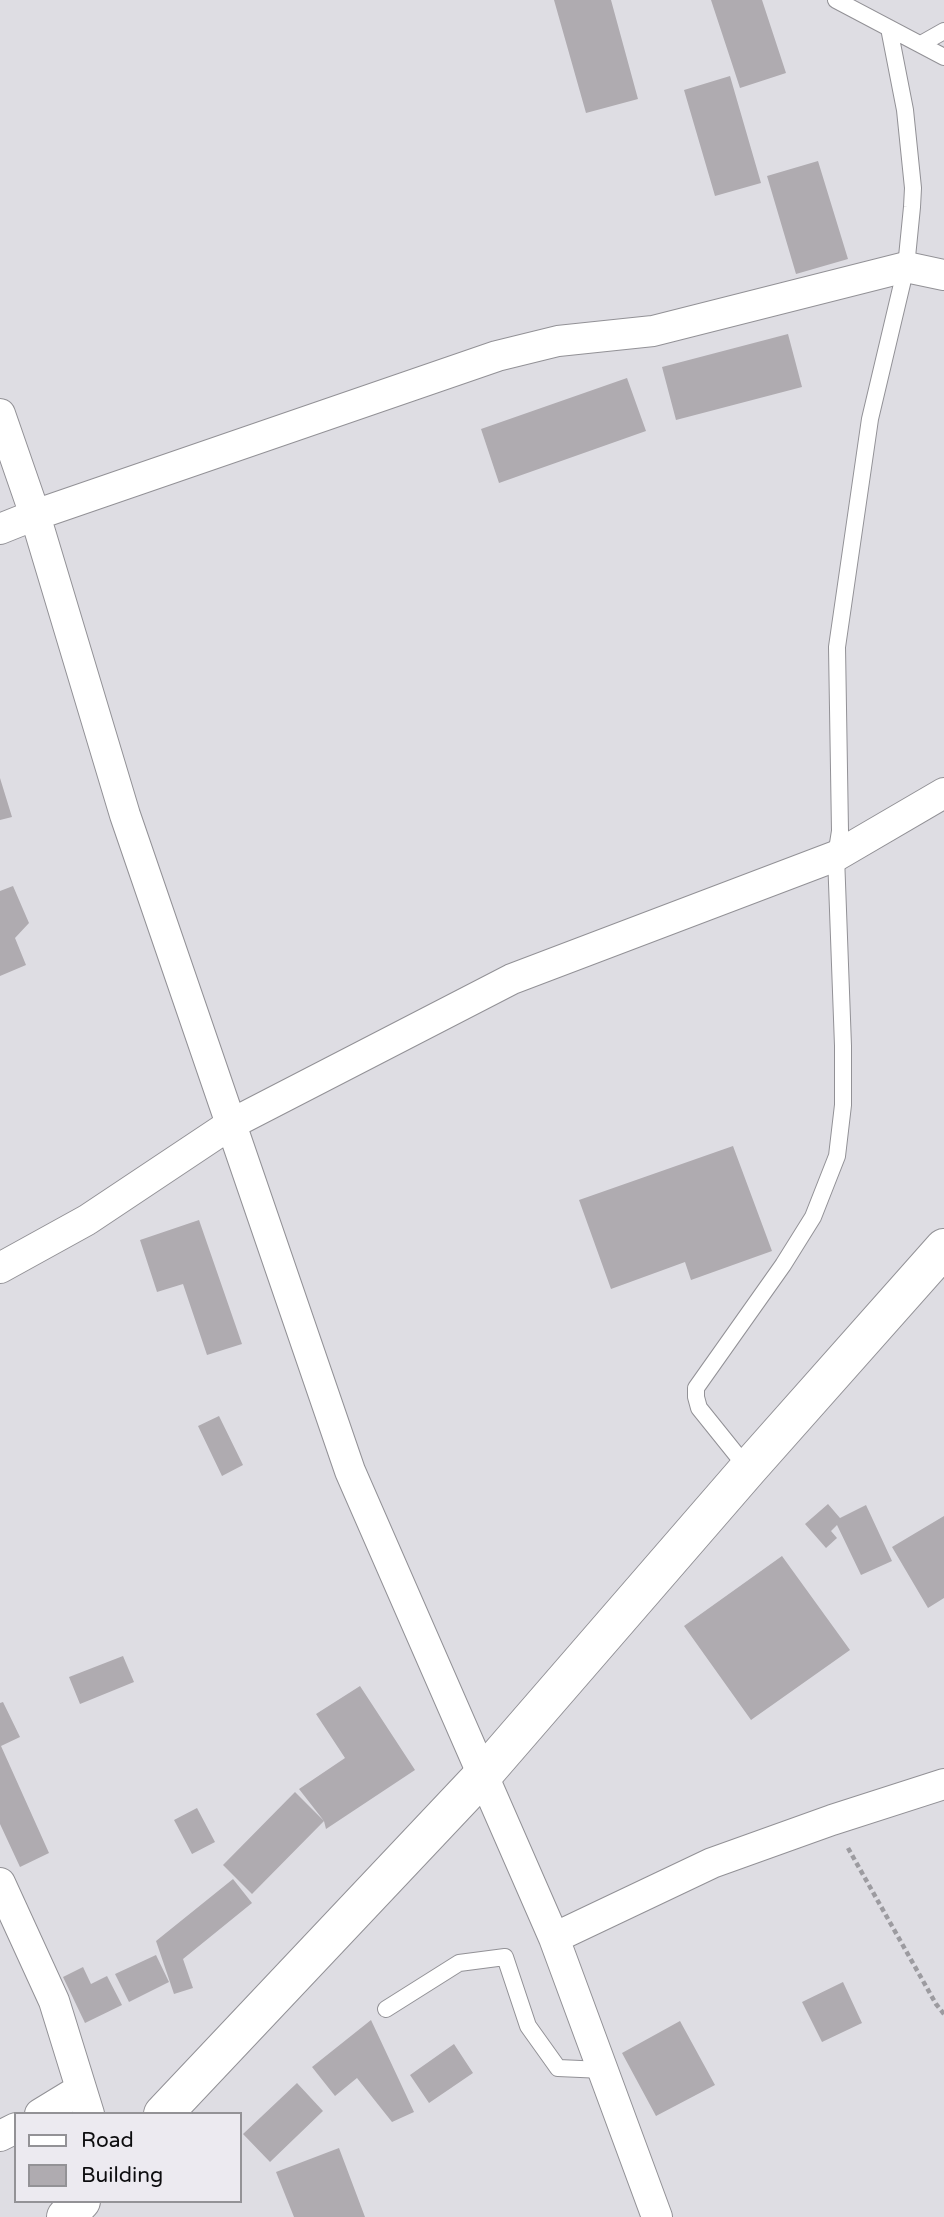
<!DOCTYPE html>
<style>
body{margin:0}
#map{position:relative;width:944px;height:2217px;overflow:hidden;background:#dedde3;font-family:"Varela Round",sans-serif}
canvas{display:block}
.legend{position:absolute;left:14px;top:2112px;width:228px;height:91px;box-sizing:border-box;background:#eceaf0;border:2px solid #939296;margin:0;padding:9px 12px;list-style:none;font-size:21px;color:#0d0d0f}
.legend li{display:flex;align-items:center;gap:14px;height:35px}
.legend b{width:35px;border:2px solid #939296}
</style>
<div id="map">
<canvas width="944" height="2217"></canvas>
<ul class="legend">
<li><b style="height:9px;background:#fff"></b>Road</li>
<li><b style="height:19px;background:#afabb0"></b>Building</li>
</ul>
</div>
<script>
const ctx = document.querySelector('canvas').getContext('2d');
ctx.lineJoin = 'round';
function fill(path, color) { ctx.fillStyle = color; ctx.fill(path, 'evenodd'); }
const toPath = rows => new Path2D(rows.map(r => 'M' + r).join(''));
function strokePath(path, color, width, dash) { ctx.strokeStyle = color; ctx.lineWidth = width; ctx.lineCap = dash ? 'butt' : 'round'; ctx.setLineDash(dash || []); ctx.stroke(path); }
fill(toPath([
 [554,0,611,0,638,99,586,113],
 [711,0,762,0,786,73,740,88],
 [730,76,761,183,715,196,684,90],
 [818,161,848,259,796,274,767,176],
 [788,334,802,387,676,420,662,367],
 [627,378,646,431,499,483,481,429],
 [0,778,12,817,0,820],
 [13,886,29,923,15,938,26,965,0,976,0,891],
 [733,1146,772,1251,691,1280,685,1262,611,1289,579,1200],
 [199,1220,242,1344,207,1355,183,1284,157,1292,140,1240],
 [219,1416,243,1465,222,1476,198,1426],
 [828,1504,840,1518,866,1505,892,1561,861,1575,837,1525,831,1531,837,1538,826,1548,805,1524],
 [944,1516,944,1598,928,1608,892,1547],
 [782,1556,850,1650,751,1720,684,1626],
 [123,1656,134,1682,80,1704,69,1677],
 [360,1686,415,1770,326,1829,324,1821,299,1789,345,1758,316,1714],
 [3,1702,20,1737,1,1746,49,1853,20,1867,0,1824,0,1703],
 [295,1792,324,1821,252,1894,223,1865],
 [197,1808,215,1842,192,1854,174,1820],
 [233,1879,252,1903,183,1959,193,1988,174,1994,156,1941],
 [156,1955,169,1982,129,2002,115,1974],
 [83,1967,91,1984,107,1976,122,2005,85,2023,63,1977],
 [843,1982,862,2023,822,2042,802,2002],
 [371,2020,414,2112,392,2122,357,2078,335,2096,312,2067],
 [680,2021,715,2085,656,2116,622,2053],
 [454,2044,473,2073,429,2103,410,2075],
 [297,2083,323,2111,270,2162,243,2134],
 [339,2148,365,2217,294,2217,276,2172]
]), '#afabb0');
const lane = toPath([
 [836,0,944,57],
 [921,44,944,31],
 [748,1469,699,1408,696,1397,696,1388,783,1265,813,1217,837,1156,843,1105,843,1046,836,856,840,831,837,647,870,419,906,267,912,207,913,188,905,110,889,28],
 [386,2009,459,1963,505,1957,528,2026,558,2068,603,2070]
]);
const street = toPath([
 [0,414,35,515,125,815,350,1471,554,1938,657,2217],
 [0,529,35,515,497,356,558,341,653,331,906,267,944,275],
 [0,1268,87,1220,231,1124,512,979,836,856,944,793],
 [0,1883,54,2001,89,2114],
 [554,1938,712,1863,832,1820,944,1784],
 [40,2114,81,2089],
 [0,2136,16,2128]
]);
const secondary = toPath([
 [163,2114,483,1775,748,1469,944,1248],
 [66,2217,81,2201]
]);
strokePath(lane, '#929196', 18);
strokePath(street, '#929196', 32);
strokePath(secondary, '#929196', 40);
strokePath(toPath([
 [848,1848,936,2004,944,2014]
]), '#9c9ba0', 4.5, [5, 3.5]);
strokePath(lane, '#fff', 16);
strokePath(street, '#fff', 30);
strokePath(secondary, '#fff', 38);
</script>
